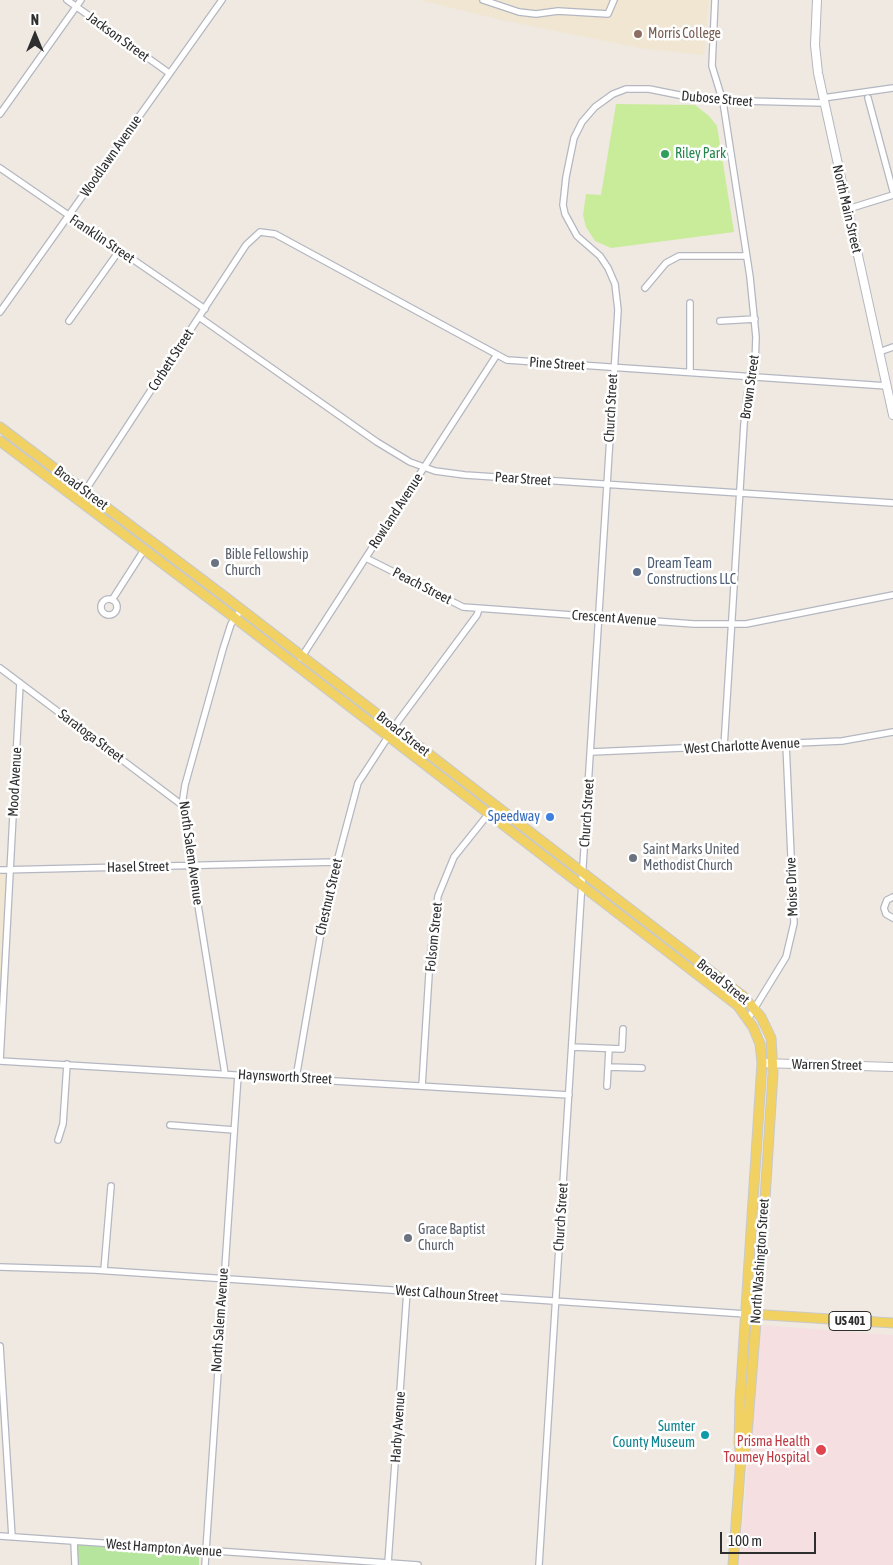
<!DOCTYPE html>
<style>
body{margin:0}
#map{position:relative;width:893px;height:1565px;overflow:hidden;background:#efe9e1;font-family:"Asap Condensed",sans-serif}
canvas{display:block}
.north{position:absolute;left:10px;top:10px;width:50px;height:50px;-webkit-text-stroke:4px #fff;paint-order:stroke;rotate:0deg;font-size:14px;font-weight:700;line-height:20px;text-align:center;color:#2e2e2e}
.north::after{content:'';display:block;margin:auto;width:18px;height:22px;background:#2e2e2e;clip-path:polygon(50% 0,100% 100%,50% 72%,0 100%)}
.scale{position:absolute;left:720px;top:1532px;width:96px;height:22px;box-sizing:border-box;border:2px solid #2e2e2e;border-top:0;padding-left:6px;font-size:15px;line-height:18px;white-space:nowrap;color:#2e2e2e;-webkit-text-stroke:4px #fff;paint-order:stroke}
</style>
<div id="map">
<canvas width="893" height="1565"></canvas>
<div class="north">N</div>
<div class="scale">100 m</div>
</div>
<script>
const ctx = document.querySelector('canvas').getContext('2d');
ctx.lineJoin = 'round';
function fill(path, color) { ctx.fillStyle = color; ctx.fill(path, 'evenodd'); }
const toPath = rows => new Path2D(rows.map(r => 'M' + r).join(''));
function strokePath(path, color, width, dash) { ctx.strokeStyle = color; ctx.lineWidth = width; ctx.lineCap = dash ? 'butt' : 'round'; ctx.setLineDash(dash || []); ctx.stroke(path); }
function write(font, color, halo, rows, align = 'center') {
  ctx.font = font + ' "Asap Condensed",sans-serif'; ctx.lineWidth = 5; ctx.setLineDash([]); ctx.textBaseline = 'middle'; ctx.strokeStyle = halo; ctx.fillStyle = color; for (const [text, x, y, turn = 0] of rows) {
    ctx.save(); ctx.translate(x, y); ctx.rotate((+turn || 0) * Math.PI / 180); ctx.textAlign = isNaN(turn) ? turn : align; if (halo) ctx.strokeText(text, 0, 0); ctx.fillText(text, 0, 0); ctx.restore();
  }
}
fill(toPath([
 [419,0,709,0,704,55,639,48,502,20],
 [0,870,10,870,0,1061]
]), '#f0e6d1');
fill(toPath([
 [760,1325,893,1335,893,1565,739,1565]
]), '#f5dfe0');
fill(toPath([
 [74,1541,199,1550,199,1565,75,1565]
]), '#b6e59e');
fill(toPath([
 [616,104,695,105,709,116,717,126,734,232,611,248,595,241,586,227,583,215,586,194,601,195]
]), '#c9ec9a');
const street = toPath([
 [67,0,169,73],
 [483,0,519,12,536,14,558,11,608,14,614,0],
 [715,0,712,66,723,102,750,277,756,337,755,366,747,395,744,424,724,747],
 [823,98,893,88],
 [868,98,893,191],
 [0,114,81,0],
 [0,168,205,309],
 [848,209,893,195],
 [645,288,666,263,679,256,746,256],
 [0,312,222,0],
 [199,317,377,442,410,462,435,471,465,475,893,503],
 [69,321,119,251],
 [720,321,755,319],
 [879,352,893,347],
 [690,372,690,303],
 [85,491,246,245,260,232,275,234,507,360,887,386],
 [366,558,463,607,599,617,694,624,746,624,893,595],
 '101 607a8 8 0 1 1 16 0a8 8 0 1 1-16 0Z',
 [112,600,144,550],
 [301,658,496,356],
 [0,668,182,805],
 [591,752,842,741,893,732],
 [0,870,336,862],
 [893,897,887,900,884,908,886,914,893,918],
 [748,1019,786,957,794,923,786,744],
 [572,1047,622,1049,623,1029],
 [0,1061,569,1095],
 [0,1061,20,683],
 [608,1067,642,1068],
 [225,1074,182,805,185,785,223,649,231,624,241,610],
 [296,1078,326,903,358,783,399,720,477,615,479,609],
 [422,1086,430,958,438,896,454,857,490,812],
 [607,1086,609,1049],
 [170,1125,234,1130],
 [58,1140,63,1124,67,1064],
 [0,1267,95,1270,746,1314],
 [104,1270,111,1186],
 [0,1346,12,1537],
 [0,1536,418,1565],
 [74,1541,75,1565],
 [388,1563,407,1291],
 [205,1565,238,1075],
 [539,1565,618,310,615,284,608,268,600,256,577,236,565,214,563,205,566,177,574,138,582,122,595,107,613,94,626,89,649,89,704,100,824,103]
]);
const secondary = toPath([
 [817,0,815,45,818,73,893,415],
 [762,1063,893,1067]
]);
const primary = toPath([
 [0,427,224,596,743,996,761,1017,771,1038,773,1073,762,1246,746,1447,741,1457],
 [0,441,235,618,738,1006,753,1027,760,1044,762,1063,740,1400,739,1443,741,1457,733,1565],
 [751,1314,893,1323]
]);
strokePath(street, '#b4b7c1', 8);
strokePath(secondary, '#b4b7c1', 10);
strokePath(primary, '#c9c9c9', 11);
strokePath(street, '#fff', 5.5);
strokePath(secondary, '#fff', 8);
strokePath(primary, '#f2d163', 9);
for (const [x, y, r, color] of [
 [638,34,5,"#8d6e63"],
 [665,154,5,"#2e9e5b"],
 [215,563,5,"#6b7280"],
 [637,572,5,"#5c6f8a"],
 [550,817,5,"#3f7fe0"],
 [633,858,5,"#6b7280"],
 [408,1238,5,"#6b7280"],
 [705,1435,5,"#0f9aa8"],
 [821,1450,6,"#e0444e"]
]) { const dot = new Path2D(); dot.arc(x, y, r, 0, 2 * Math.PI); ctx.fillStyle = color; ctx.fill(dot); strokePath(dot, '#fff', 2); }
for (const [x, y, w] of [
 [850,1321,42]
]) { const box = new Path2D(); box.roundRect(x - w / 2, y - 9.5, w, 19, 4); ctx.fillStyle = '#fff'; ctx.fill(box); strokePath(box, '#2e2e2e', 1); }
write('bold 12px', '#2e2e2e', null, [
 ["US 401",850,1321]
]);
write('14px', '#785e54', '#fff', [
 ["Morris College",648,34]
], 'left');
write('14px', '#2e2e2e', '#fff', [
 ["Jackson Street",118,37,36],
 ["Dubose Street",717,99,5],
 ["Woodlawn Avenue",111,156,-55],
 ["North Main Street",847,209,77],
 ["Franklin Street",102,239,34],
 ["Corbett Street",171,360,-57],
 ["Pine Street",557,364,4],
 ["Brown Street",750,387,-82],
 ["Church Street",611,408,-87],
 ["Pear Street",523,479,4],
 ["Broad Street",81,488,37],
 ["Rowland Avenue",396,511,-57],
 ["Peach Street",422,586,27],
 ["Crescent Avenue",614,618,4],
 ["Broad Street",403,734,38],
 ["Saratoga Street",91,736,37],
 ["West Charlotte Avenue",742,746,-3],
 ["Mood Avenue",15,782,-87],
 ["Church Street",587,813,-86],
 ["North Salem Avenue",191,853,82],
 ["Hasel Street",138,867,-1],
 ["Moise Drive",792,887,-92],
 ["Chestnut Street",329,897,-77],
 ["Folsom Street",434,937,-84],
 ["Broad Street",723,982,39],
 ["Warren Street",827,1065,1],
 ["Haynsworth Street",285,1077,3],
 ["Church Street",561,1217,-86],
 ["North Washington Street",760,1261,-86],
 ["West Calhoun Street",447,1294,4],
 ["North Salem Avenue",220,1320,-86],
 ["Harby Avenue",398,1427,-86],
 ["West Hampton Avenue",164,1548,4]
]);
write('14px', '#27864d', '#fff', [
 ["Riley Park",675,154]
], 'left');
write('14px', '#5b616d', '#fff', [
 ["Bible Fellowship",225,555],
 ["Church",225,571],
 ["Saint Marks United",643,850],
 ["Methodist Church",643,866],
 ["Grace Baptist",418,1230],
 ["Church",418,1246]
], 'left');
write('14px', '#4e5e75', '#fff', [
 ["Dream Team",647,564],
 ["Constructions LLC",647,580]
], 'left');
write('14px', '#366cbe', '#fff', [
 ["Speedway",540,817]
], 'right');
write('14px', '#0d838f', '#fff', [
 ["Sumter",695,1427],
 ["County Museum",695,1443]
], 'right');
write('14px', '#be3a42', '#fff', [
 ["Prisma Health",810,1442],
 ["Toumey Hospital",810,1458]
], 'right');
</script>
